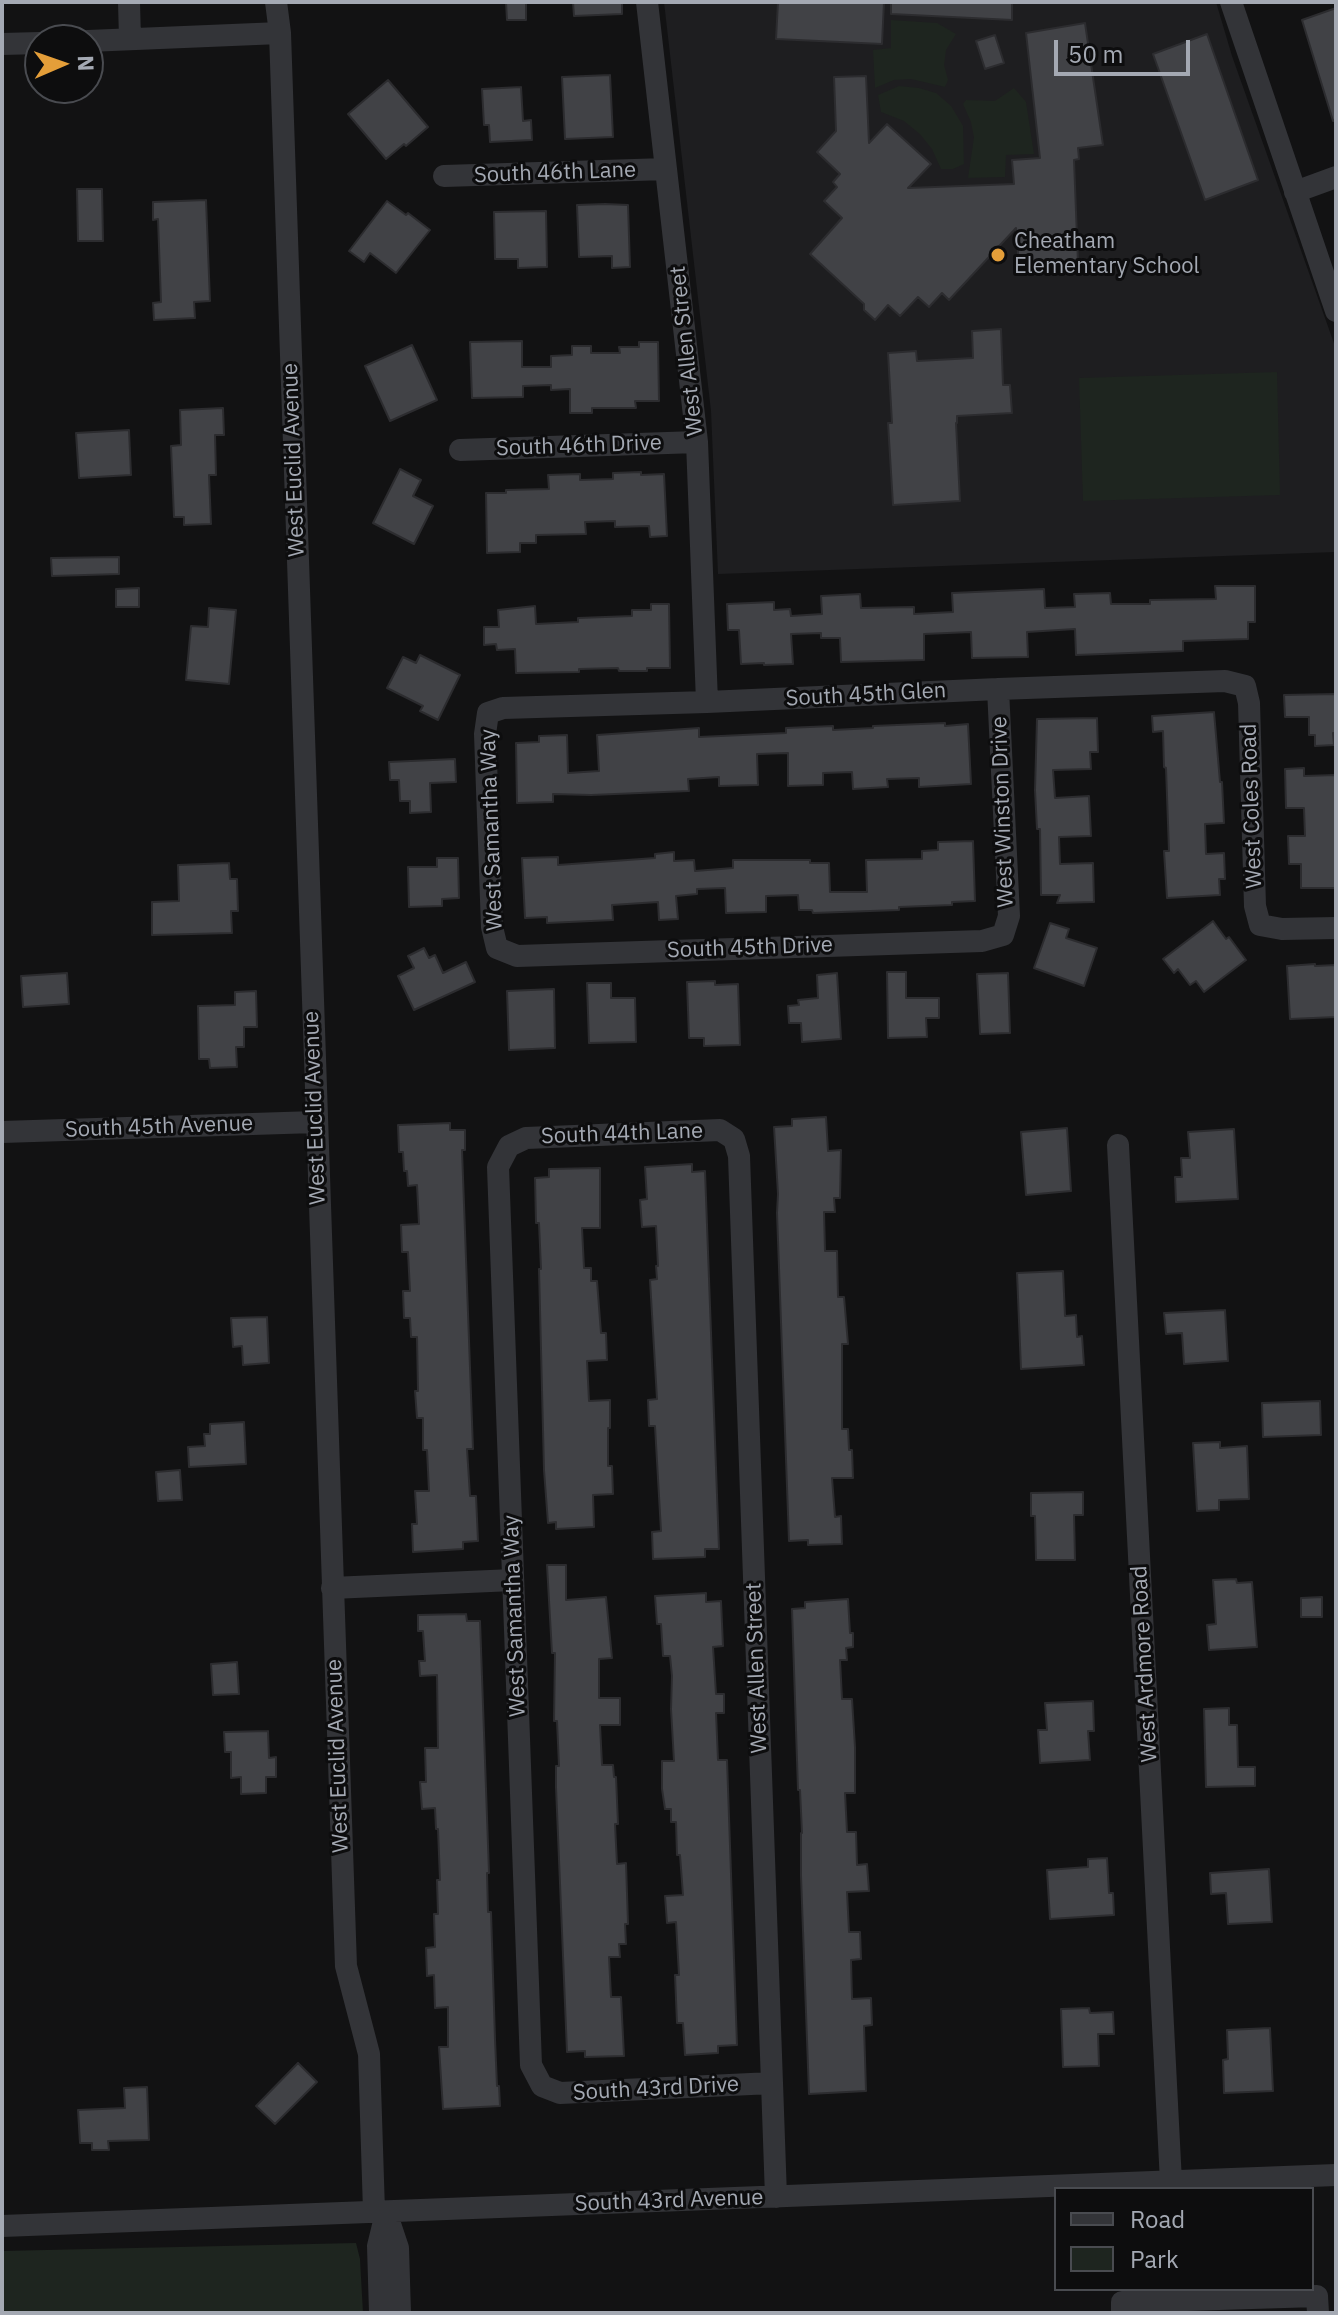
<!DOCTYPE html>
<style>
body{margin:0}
#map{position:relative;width:1338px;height:2315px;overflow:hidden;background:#121213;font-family:"IBM Plex Sans",sans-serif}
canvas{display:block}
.frame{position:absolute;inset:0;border:4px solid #a4a9b3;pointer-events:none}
.legend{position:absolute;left:1054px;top:2187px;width:260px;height:104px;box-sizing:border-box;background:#0d0d0e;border:2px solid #494b50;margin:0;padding:10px 14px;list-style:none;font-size:24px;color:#a4a9b3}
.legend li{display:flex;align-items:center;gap:16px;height:40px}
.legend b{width:40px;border:2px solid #494b50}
.north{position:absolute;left:24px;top:24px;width:80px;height:80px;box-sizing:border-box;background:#0d0d0e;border:2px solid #494b50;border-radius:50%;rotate:88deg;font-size:22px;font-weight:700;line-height:32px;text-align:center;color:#a4a9b3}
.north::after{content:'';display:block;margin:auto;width:28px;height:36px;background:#e49e39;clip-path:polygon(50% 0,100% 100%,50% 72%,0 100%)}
.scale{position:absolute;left:1054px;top:40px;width:136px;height:36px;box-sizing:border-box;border:4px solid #a4a9b3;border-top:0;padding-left:10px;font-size:24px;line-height:28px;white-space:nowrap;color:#a4a9b3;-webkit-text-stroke:6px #0d0d0e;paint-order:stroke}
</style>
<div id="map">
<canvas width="1338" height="2315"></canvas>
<div class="frame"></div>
<ul class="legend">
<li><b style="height:10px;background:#333438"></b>Road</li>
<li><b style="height:22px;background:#1e251f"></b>Park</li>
</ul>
<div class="north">N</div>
<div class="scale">50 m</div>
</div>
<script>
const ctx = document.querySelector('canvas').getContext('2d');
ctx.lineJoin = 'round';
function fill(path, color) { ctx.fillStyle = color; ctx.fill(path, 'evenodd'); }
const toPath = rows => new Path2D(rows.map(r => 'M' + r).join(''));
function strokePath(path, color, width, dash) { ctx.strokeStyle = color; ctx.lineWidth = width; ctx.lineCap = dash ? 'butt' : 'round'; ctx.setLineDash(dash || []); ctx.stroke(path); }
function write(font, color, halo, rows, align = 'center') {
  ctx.font = font + ' "IBM Plex Sans",sans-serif'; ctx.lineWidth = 6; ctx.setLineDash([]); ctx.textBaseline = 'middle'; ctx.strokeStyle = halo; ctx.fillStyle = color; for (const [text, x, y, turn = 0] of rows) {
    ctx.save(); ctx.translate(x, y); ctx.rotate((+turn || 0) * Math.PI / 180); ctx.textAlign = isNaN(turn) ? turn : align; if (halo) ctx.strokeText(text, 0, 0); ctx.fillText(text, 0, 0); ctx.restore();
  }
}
fill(toPath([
 [664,2,1216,2,1232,56,1336,349,1336,552,718,574,711,411]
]), '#1e1e20');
fill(toPath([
 [891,20,937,23,956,34,946,50,944,65,948,80,945,87,911,79,894,80,875,88,873,50,891,48],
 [899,86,919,88,936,93,951,106,963,126,964,164,953,169,941,169,932,149,920,134,904,121,881,112,878,95],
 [1014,88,1026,102,1034,154,1006,155,1005,177,968,178,974,137,971,122,963,104,966,100,995,101],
 [1277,372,1280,495,1083,501,1079,378],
 [356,2243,360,2259,363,2313,2,2313,2,2251]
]), '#1e251f');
const building = toPath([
 [506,2,526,2,526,20,507,20,506,2],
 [573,2,622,2,622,14,574,16,573,2],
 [778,2,884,2,882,44,776,39,778,2],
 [891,2,1012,2,1012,20,891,14,891,2],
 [1336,8,1336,120,1333,121,1302,20,1336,8],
 [1085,23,1103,145,1078,148,1079,159,1074,160,1078,263,1019,265,1016,228,949,300,942,293,929,307,918,297,900,316,888,305,875,320,864,310,864,304,810,254,842,218,824,201,837,187,833,182,840,174,817,152,836,131,834,77,866,76,869,143,887,124,931,164,908,188,1014,184,1012,160,1040,158,1026,33,1085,23],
 [1207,34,1258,180,1205,200,1153,54,1207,34],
 [995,35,1004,63,985,69,976,41,995,35],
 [610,75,613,137,565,139,562,77,610,75],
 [388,80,428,127,406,146,404,144,386,159,348,114,388,80],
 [521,87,523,121,531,120,532,140,490,142,489,125,484,125,482,89,521,87],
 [77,189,102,189,103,241,78,241,77,189],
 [206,200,210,301,194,302,195,318,154,320,153,303,161,302,158,219,153,220,153,202,206,200],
 [387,201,406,215,408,213,430,230,396,273,370,253,364,262,349,251,387,201],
 [605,204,628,205,630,267,612,268,612,256,579,257,577,205,605,204],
 [546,211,547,267,518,268,518,259,495,259,494,212,546,211],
 [1001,329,1003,385,1010,385,1012,413,957,416,957,423,956,423,960,501,893,505,888,423,892,423,888,353,916,351,917,361,973,358,972,331,1001,329],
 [522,341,522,367,551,367,551,356,572,355,572,346,591,346,591,353,620,353,619,347,639,347,639,342,658,342,659,401,635,401,636,408,592,408,592,413,570,413,570,389,551,390,551,385,523,386,523,397,472,398,470,342,522,341],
 [412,345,437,400,390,421,365,366,412,345],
 [223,408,224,435,215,435,216,475,209,475,211,524,184,525,184,517,174,517,171,446,181,445,180,410,223,408],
 [129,430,131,475,79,478,76,433,129,430],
 [400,469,421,480,413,496,433,506,414,544,373,523,400,469],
 [641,472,641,475,664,474,667,536,650,537,649,526,615,527,615,521,585,522,586,534,536,535,536,543,520,543,520,552,487,553,486,493,506,493,506,490,549,489,548,475,580,474,580,480,613,479,613,473,641,472],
 [119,557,119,574,52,576,51,558,119,557],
 [1215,586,1255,586,1255,622,1248,622,1248,639,1183,641,1183,651,1076,655,1075,629,1027,632,1028,657,972,658,971,632,924,634,924,660,841,662,840,638,821,638,821,633,791,634,793,664,764,665,764,663,741,664,739,630,728,630,727,604,774,602,774,610,790,609,791,616,822,614,821,596,860,594,861,608,914,607,914,614,953,612,952,593,1044,589,1045,608,1075,607,1074,594,1110,593,1111,604,1150,604,1150,600,1216,599,1215,586],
 [139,588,139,607,116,607,116,589,139,588],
 [651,604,669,604,670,668,647,668,647,671,619,671,618,668,579,669,579,672,516,673,515,649,497,650,496,644,484,645,484,627,499,627,498,610,535,606,536,624,578,622,578,618,632,616,632,610,651,610,651,604],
 [209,608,236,610,229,684,186,680,191,626,208,627,209,608],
 [420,655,460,675,438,720,420,711,423,706,387,688,403,657,416,663,420,655],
 [1336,694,1336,733,1333,733,1334,745,1315,746,1315,735,1309,735,1309,717,1285,717,1284,695,1336,694],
 [1214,712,1220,782,1222,782,1224,823,1205,824,1206,854,1224,853,1225,879,1219,879,1220,895,1167,898,1164,851,1169,851,1166,768,1164,767,1163,731,1153,732,1152,716,1214,712],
 [1097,718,1098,752,1090,752,1091,769,1053,770,1055,798,1089,796,1091,836,1059,837,1060,864,1093,863,1094,902,1057,903,1060,895,1041,895,1040,829,1037,829,1035,790,1037,719,1097,718],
 [945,723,945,726,968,724,971,784,919,787,919,778,887,779,888,787,853,789,852,772,823,773,823,785,788,786,788,753,757,754,758,785,719,786,719,777,688,779,689,791,591,795,553,794,553,802,517,803,516,743,539,742,539,736,567,735,568,773,599,771,597,735,699,728,699,737,786,733,786,728,833,726,833,730,873,728,873,726,945,723],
 [455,759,456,782,430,783,431,812,410,813,410,801,400,801,399,780,390,780,389,762,455,759],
 [1304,768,1304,776,1336,775,1336,888,1301,888,1301,864,1289,864,1288,836,1305,836,1304,808,1286,808,1285,769,1304,768],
 [973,841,975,901,952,902,952,905,899,907,899,910,813,913,812,910,799,910,798,895,766,896,766,912,726,913,725,888,697,889,697,894,676,896,678,919,659,920,658,902,612,905,613,920,547,923,547,917,525,918,522,858,558,857,558,865,655,858,655,854,674,852,674,861,694,860,695,871,733,868,733,860,810,860,810,863,829,863,830,892,867,892,866,860,922,859,922,851,938,850,938,842,973,841],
 [437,858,458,858,459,898,442,899,442,906,409,907,408,867,437,867,437,858],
 [229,863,230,879,237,879,238,911,231,911,232,933,152,935,152,902,179,901,178,865,229,863],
 [1213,921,1226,939,1229,937,1246,960,1204,992,1196,981,1190,985,1178,969,1174,973,1163,959,1213,921],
 [1050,923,1069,929,1066,938,1097,948,1084,986,1034,968,1050,923],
 [424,948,429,958,435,955,443,973,466,962,475,982,414,1010,398,976,414,968,408,956,424,948],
 [1315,964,1315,966,1336,965,1336,1017,1290,1019,1287,966,1315,964],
 [887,972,906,972,906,998,939,998,939,1018,926,1018,927,1037,888,1038,887,972],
 [67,973,69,1004,23,1007,21,976,67,973],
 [837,973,841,1039,802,1042,801,1023,789,1023,788,1006,799,1005,798,1000,818,998,817,975,837,973],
 [1008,973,1010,1033,980,1034,977,974,1008,973],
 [715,981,715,985,738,984,740,1045,704,1046,704,1038,689,1038,687,982,715,981],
 [587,983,611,983,611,998,635,998,636,1042,589,1043,587,983],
 [554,989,555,1048,509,1050,507,991,554,989],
 [256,991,257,1027,244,1027,244,1047,236,1047,237,1067,210,1068,209,1059,199,1059,198,1006,235,1005,235,992,256,991],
 [826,1117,828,1151,841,1150,840,1198,834,1198,835,1212,824,1212,825,1251,837,1251,838,1297,844,1297,848,1344,842,1344,842,1429,848,1429,849,1450,852,1450,853,1478,832,1478,835,1517,841,1516,842,1544,808,1545,808,1540,789,1541,777,1213,778,1194,774,1127,792,1126,792,1119,826,1117],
 [450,1123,450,1130,465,1130,465,1150,462,1150,473,1449,467,1449,470,1496,476,1496,478,1541,463,1542,463,1549,413,1552,412,1524,417,1524,415,1491,429,1491,427,1450,423,1450,423,1418,417,1418,415,1391,418,1391,417,1337,411,1337,410,1318,404,1318,403,1291,410,1291,408,1252,402,1252,401,1225,419,1224,417,1185,408,1186,407,1171,404,1171,403,1152,399,1152,398,1125,450,1123],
 [1067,1128,1071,1191,1026,1195,1021,1132,1067,1128],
 [1234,1129,1238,1199,1176,1202,1175,1177,1182,1177,1181,1158,1190,1158,1188,1132,1234,1129],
 [692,1164,692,1172,705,1171,719,1549,705,1549,705,1557,653,1559,652,1532,661,1531,655,1426,649,1426,648,1400,657,1399,650,1280,657,1279,656,1266,658,1266,656,1226,642,1227,640,1200,647,1199,645,1167,692,1164],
 [600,1168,600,1228,582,1228,584,1268,591,1268,591,1281,597,1281,601,1333,606,1333,607,1360,587,1361,589,1401,610,1400,610,1428,608,1428,608,1466,612,1466,613,1494,593,1495,594,1527,556,1529,556,1522,548,1523,544,1470,539,1269,541,1269,539,1223,536,1223,535,1178,549,1177,549,1169,600,1168],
 [1063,1271,1065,1316,1076,1315,1077,1337,1082,1336,1084,1365,1021,1369,1017,1273,1063,1271],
 [1225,1310,1228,1361,1184,1364,1182,1333,1166,1334,1164,1313,1225,1310],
 [267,1317,269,1363,243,1365,242,1346,233,1347,231,1318,267,1317],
 [1320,1401,1321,1435,1263,1437,1262,1403,1320,1401],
 [244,1422,246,1464,189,1467,188,1447,205,1446,204,1434,210,1434,210,1424,244,1422],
 [1220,1442,1220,1448,1247,1446,1249,1499,1219,1500,1219,1510,1197,1511,1193,1443,1220,1442],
 [180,1470,182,1500,158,1501,156,1472,180,1470],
 [1083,1492,1083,1515,1074,1515,1075,1560,1036,1560,1035,1516,1031,1516,1031,1493,1083,1492],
 [547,1565,566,1565,566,1600,606,1597,612,1658,599,1659,599,1698,620,1698,620,1725,600,1725,602,1765,613,1765,614,1777,616,1777,618,1824,615,1824,617,1864,626,1863,628,1924,625,1924,626,1944,619,1944,620,1957,609,1957,611,1997,621,1997,624,2056,585,2057,585,2051,567,2052,556,1787,556,1766,559,1766,557,1721,554,1721,555,1653,552,1653,547,1565],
 [1236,1579,1237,1583,1252,1582,1257,1647,1209,1650,1207,1625,1216,1624,1213,1580,1236,1579],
 [706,1593,706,1602,721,1601,723,1646,713,1647,716,1694,724,1694,724,1713,716,1713,718,1760,727,1760,737,2045,718,2046,718,2053,685,2055,683,2023,677,2023,675,1975,679,1975,676,1922,667,1923,665,1896,683,1895,680,1855,677,1855,676,1822,671,1822,671,1809,665,1809,662,1789,662,1761,674,1761,671,1709,672,1676,670,1656,663,1656,661,1624,657,1624,655,1596,706,1593],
 [1322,1597,1322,1617,1301,1617,1301,1598,1322,1597],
 [848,1599,850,1633,853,1633,853,1647,846,1648,847,1660,840,1660,842,1699,852,1699,855,1747,855,1793,845,1793,847,1832,856,1832,857,1865,867,1864,869,1891,847,1892,849,1932,860,1932,861,1959,851,1960,852,1999,871,1998,872,2025,864,2026,866,2091,809,2094,801,1876,801,1833,802,1833,800,1790,798,1790,792,1609,805,1608,805,1602,848,1599],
 [466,1614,467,1621,480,1621,489,1873,487,1873,488,1912,491,1912,495,2039,497,2086,499,2086,500,2106,443,2109,439,2047,448,2047,448,2007,435,2008,434,1975,427,1976,426,1948,435,1947,434,1914,438,1914,437,1880,440,1880,438,1829,436,1829,435,1808,422,1809,420,1782,426,1782,425,1748,438,1748,437,1675,420,1676,419,1661,425,1661,423,1631,418,1631,418,1615,466,1614],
 [237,1662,239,1694,213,1695,211,1664,237,1662],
 [1093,1701,1094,1731,1088,1731,1090,1760,1040,1763,1038,1730,1047,1730,1045,1703,1093,1701],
 [1229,1708,1229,1725,1237,1725,1238,1767,1255,1767,1255,1786,1206,1787,1204,1709,1229,1708],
 [268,1731,269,1758,276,1757,276,1777,266,1777,266,1793,241,1794,241,1777,231,1778,231,1752,225,1752,224,1732,268,1731],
 [1107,1858,1109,1893,1113,1893,1114,1915,1050,1919,1047,1870,1088,1867,1088,1859,1107,1858],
 [1269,1869,1272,1922,1228,1924,1226,1893,1211,1894,1210,1873,1269,1869],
 [1089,2008,1090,2013,1113,2012,1114,2034,1098,2034,1099,2066,1063,2067,1061,2009,1089,2008],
 [1270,2028,1273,2091,1224,2093,1223,2060,1228,2059,1227,2030,1270,2028],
 [298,2063,317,2082,275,2124,256,2106,298,2063],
 [147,2087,149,2140,108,2141,109,2150,92,2150,92,2143,80,2143,78,2110,125,2108,124,2088,147,2087]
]);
fill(building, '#414246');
strokePath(building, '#2c2c2f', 2);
strokePath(toPath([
 [129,2,130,39],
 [276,2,280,33,346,1966,369,2054,374,2211],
 [647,2,697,442,707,702],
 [1231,2,1336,311],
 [88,41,280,33],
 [2,44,40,43],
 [444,176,666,169],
 [1295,192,1336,177],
 [460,450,697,442],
 [998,689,1009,916,1003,935,982,941,517,956,497,948,492,927,485,734,488,713,503,708,707,702,998,689,1225,681,1245,686,1249,703,1255,906,1260,925,1282,929,1336,928],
 [2,1132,315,1122],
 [1118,1145,1171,2182],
 [332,1588,513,1580],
 [772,2083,560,2093,542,2086,531,2065,498,1167,509,1146,526,1138,720,1130,734,1139,739,1156,772,2083,776,2197],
 [386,2212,398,2248,400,2313],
 [2,2226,1336,2175],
 [380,2313,378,2246,386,2213],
 [1122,2313,1122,2302,1317,2296,1318,2313]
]), '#333438', 22);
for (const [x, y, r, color] of [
 [998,255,8,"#e49e39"]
]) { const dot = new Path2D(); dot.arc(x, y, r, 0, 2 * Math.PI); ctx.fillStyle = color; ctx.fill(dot); strokePath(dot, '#0d0d0e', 3); }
write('22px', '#a4a9b3', '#0d0d0e', [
 ["South 46th Lane",555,173,-2],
 ["West Allen Street",687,351,-96],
 ["South 46th Drive",579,446,-2],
 ["West Euclid Avenue",294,460,-92],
 ["South 45th Glen",866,695,-3],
 ["West Coles Road",1252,806,-92],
 ["West Winston Drive",1003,812,-92],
 ["West Samantha Way",492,830,-92],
 ["South 45th Drive",750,948,-2],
 ["West Euclid Avenue",315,1108,-92],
 ["South 45th Avenue",159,1127,-2],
 ["South 44th Lane",622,1134,-2],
 ["West Samantha Way",515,1616,-92],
 ["West Ardmore Road",1145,1664,-93],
 ["West Allen Street",757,1668,-92],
 ["West Euclid Avenue",338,1756,-92],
 ["South 43rd Drive",656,2089,-3],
 ["South 43rd Avenue",669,2201,-2]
]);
write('22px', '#a4a9b3', '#0d0d0e', [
 ["Cheatham",1014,242],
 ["Elementary School",1014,267]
], 'left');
</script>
